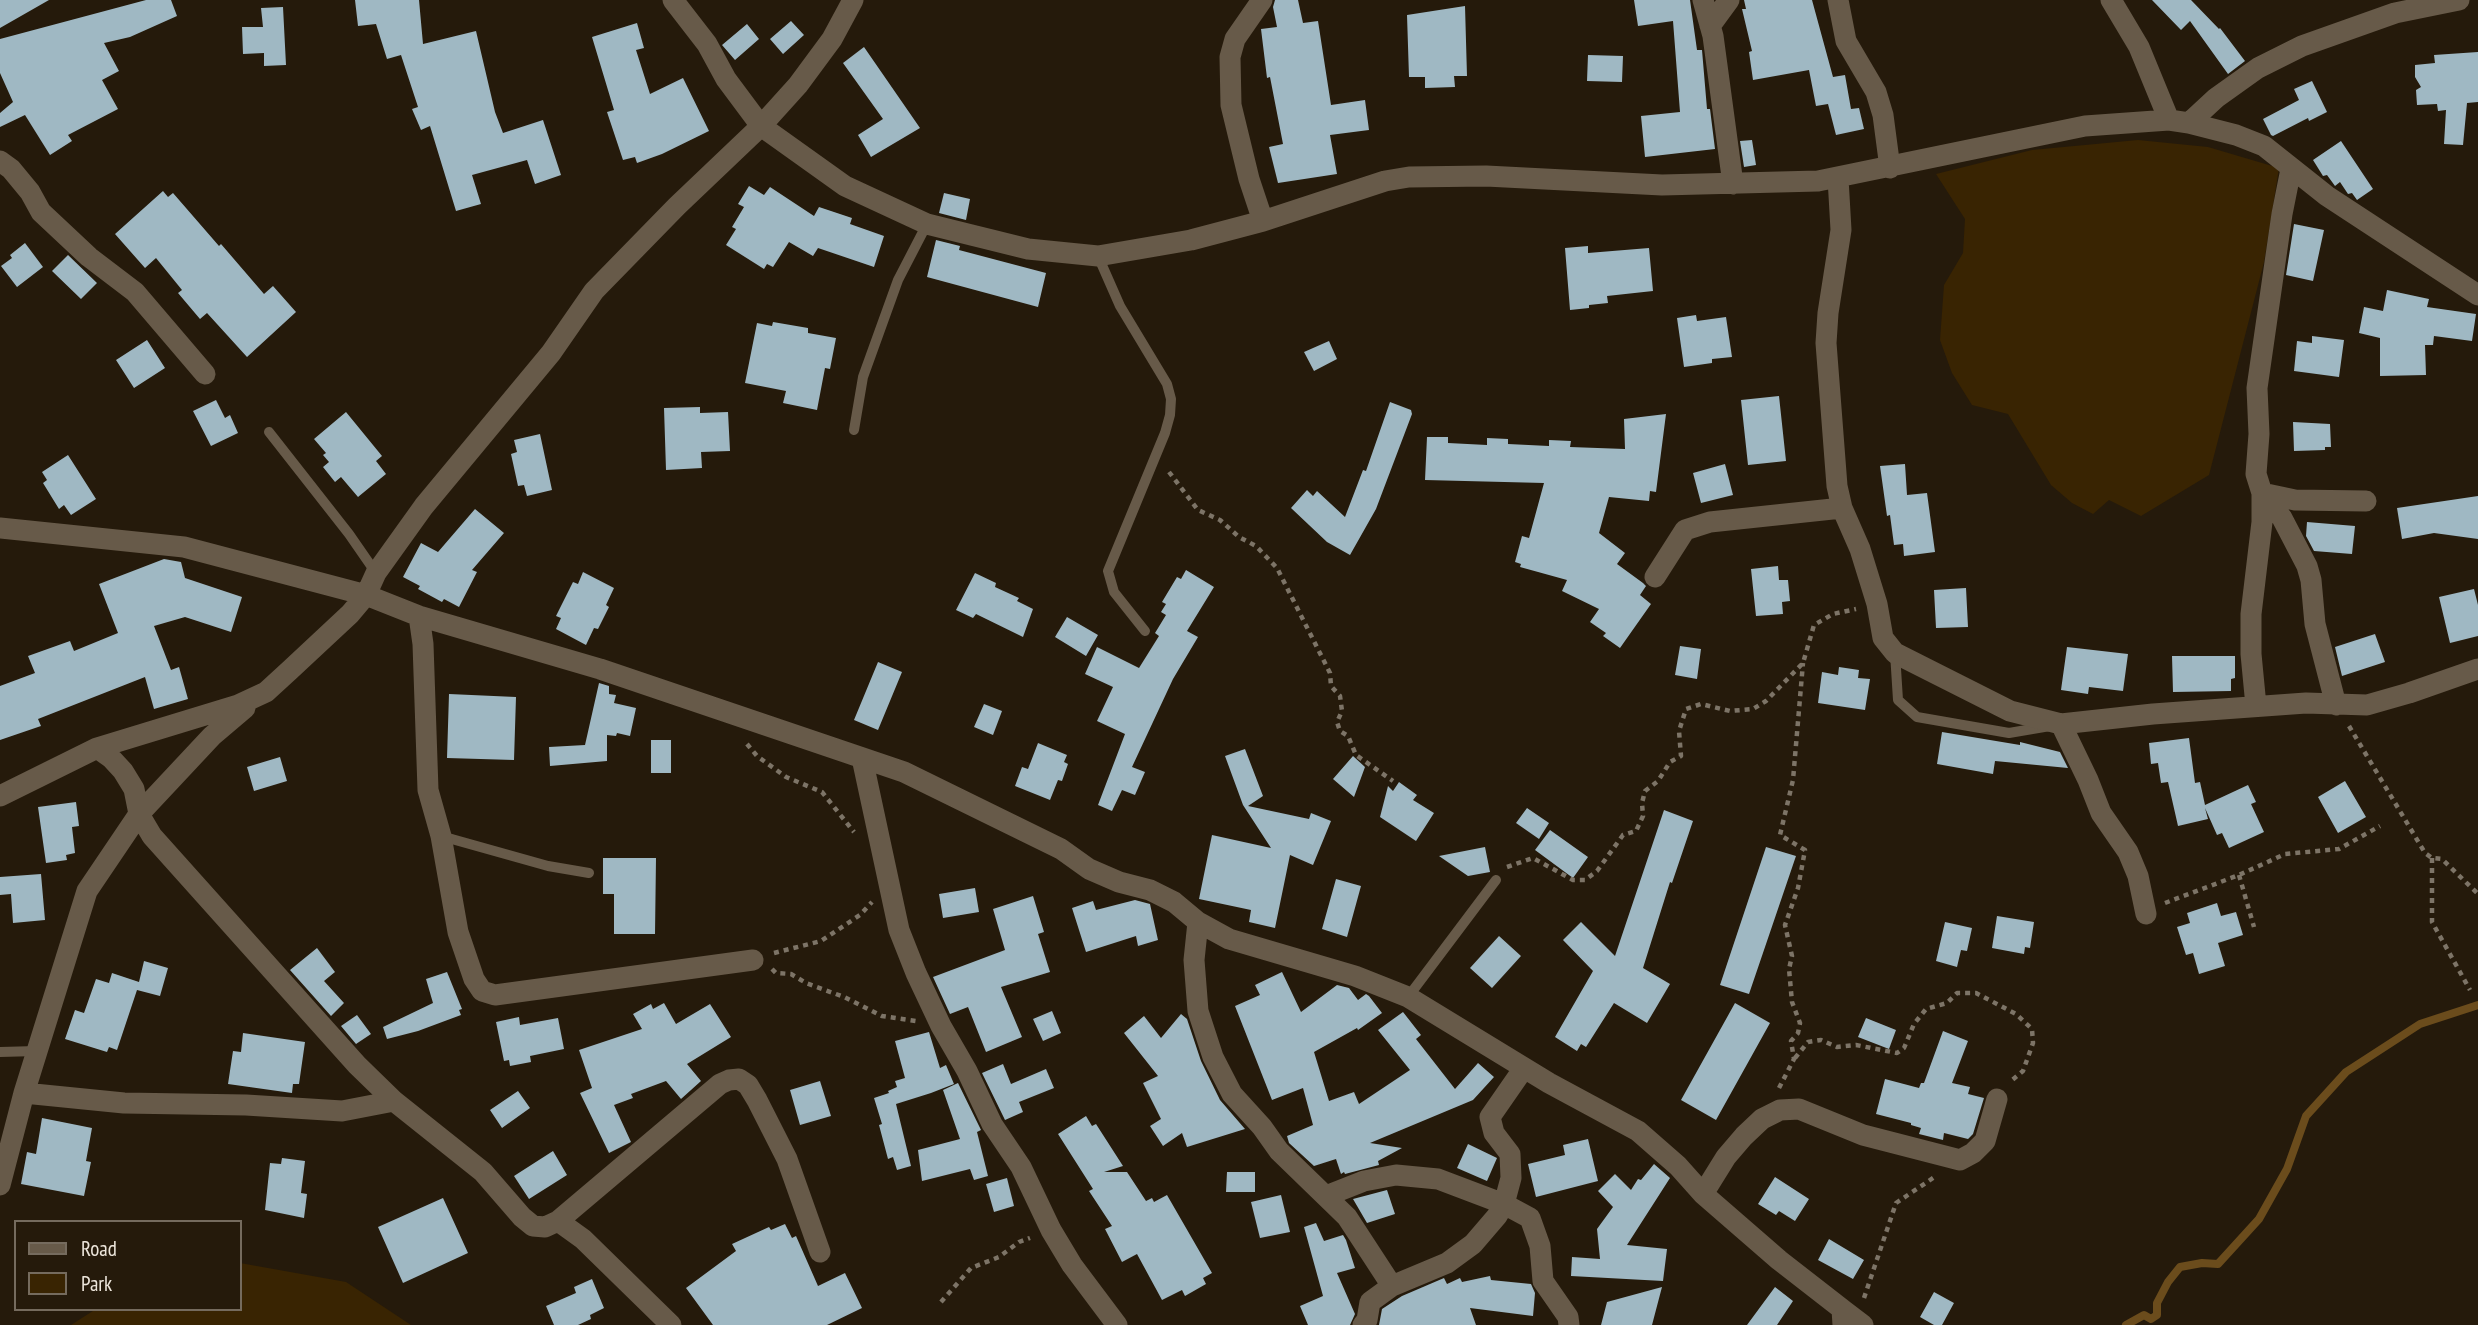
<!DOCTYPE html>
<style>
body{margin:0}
#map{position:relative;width:2478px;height:1325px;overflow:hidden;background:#251a0b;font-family:"PT Sans Narrow",sans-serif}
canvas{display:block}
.legend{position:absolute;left:14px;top:1220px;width:228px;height:91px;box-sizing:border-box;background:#251a0b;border:2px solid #756b5e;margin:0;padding:9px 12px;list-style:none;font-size:21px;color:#ece5db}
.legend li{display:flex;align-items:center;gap:14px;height:35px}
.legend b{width:35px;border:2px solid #756b5e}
</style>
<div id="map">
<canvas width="2478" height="1325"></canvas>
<ul class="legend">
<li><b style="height:9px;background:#675a49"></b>Road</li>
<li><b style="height:19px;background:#392402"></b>Park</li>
</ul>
</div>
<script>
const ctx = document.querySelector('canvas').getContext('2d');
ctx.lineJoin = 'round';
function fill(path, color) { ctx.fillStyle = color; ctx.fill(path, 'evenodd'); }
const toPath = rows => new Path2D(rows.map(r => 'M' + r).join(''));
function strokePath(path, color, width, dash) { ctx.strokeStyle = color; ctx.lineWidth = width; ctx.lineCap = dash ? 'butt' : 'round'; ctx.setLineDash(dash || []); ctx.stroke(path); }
fill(toPath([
 [2138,140,2208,147,2279,168,2264,262,2209,475,2141,516,2109,500,2093,514,2072,503,2051,485,2008,414,1972,405,1952,373,1940,340,1944,285,1963,253,1965,219,1936,174,2032,150],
 [240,1263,346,1282,411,1325,71,1325,96,1309,240,1309]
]), '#392402');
strokePath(toPath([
 [2126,1325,2144,1315,2151,1319,2157,1315,2157,1303,2168,1282,2180,1267,2202,1263,2218,1264,2259,1219,2287,1169,2306,1116,2346,1072,2420,1024,2478,1005]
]), '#6b4c1c', 8);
fill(toPath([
 [0,0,49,0,0,28],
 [146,0,171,0,177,16,130,37,104,43,119,71,102,80,118,109,68,135,72,141,50,155,25,115,0,127,0,113,13,102,0,73,0,39],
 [355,0,419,0,423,44,476,31,495,112,503,133,543,120,561,175,535,184,527,160,472,175,481,204,456,211,430,126,421,130,412,109,418,107,401,55,387,59,376,24,358,26],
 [1275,0,1298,0,1303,23,1318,21,1331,105,1365,100,1369,130,1330,135,1337,174,1278,183,1269,147,1283,144,1270,77,1267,78,1261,29,1277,27,1273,7],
 [1634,0,1690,0,1697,50,1702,50,1707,109,1710,109,1715,149,1645,157,1641,116,1680,112,1673,21,1638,26],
 [1744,0,1812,0,1833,77,1845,75,1851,109,1859,108,1864,129,1836,135,1828,104,1816,106,1809,70,1753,80,1749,52,1752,51,1742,9,1746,9],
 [2152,0,2191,0,2219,29,2220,28,2245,61,2228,74,2190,21,2181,30],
 [1465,6,1467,76,1454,76,1455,87,1425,88,1425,77,1409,77,1407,15],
 [283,7,286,65,264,66,264,53,243,54,242,27,263,27,261,8],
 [791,21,804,35,783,54,770,39],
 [637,23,644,48,636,50,650,94,683,78,709,131,662,154,637,163,635,157,623,160,607,112,614,110,592,37],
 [747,24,759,39,735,60,722,45],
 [864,47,920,128,871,157,858,135,883,119,843,63],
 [2478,52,2478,102,2467,103,2463,145,2444,144,2446,110,2438,111,2437,104,2417,105,2416,90,2421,87,2415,77,2415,65,2435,63,2434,55],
 [1588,55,1623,56,1622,82,1587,81],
 [2312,81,2327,112,2309,121,2308,118,2273,136,2271,135,2263,119,2299,100,2294,89],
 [1752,140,1756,165,1744,167,1740,141],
 [2341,141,2373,189,2357,200,2352,193,2348,194,2340,182,2335,186,2327,175,2323,176,2313,160],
 [749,186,764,195,770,187,814,216,819,207,852,218,850,224,884,236,874,267,818,248,813,256,789,242,773,267,767,264,764,269,726,245,736,229,732,227,744,207,738,204],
 [163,191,168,197,173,193,219,246,221,244,264,294,273,286,296,312,247,357,207,313,200,319,178,293,182,290,156,258,145,268,115,234],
 [944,193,970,199,966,220,939,213],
 [2294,224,2324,230,2313,281,2286,275],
 [936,240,960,246,959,250,1046,273,1038,307,927,277],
 [25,243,43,267,17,287,1,266,12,258,10,255],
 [1588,246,1588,253,1649,248,1653,291,1607,296,1608,303,1589,305,1589,308,1570,310,1565,248],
 [68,255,97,283,81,299,52,271],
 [2387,290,2429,299,2427,307,2476,314,2472,341,2434,336,2433,345,2425,345,2426,375,2380,376,2380,338,2359,333,2364,307,2383,311],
 [1696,315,1697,321,1726,317,1732,357,1712,359,1712,363,1684,367,1677,318],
 [773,322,808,328,808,333,836,338,830,369,825,368,817,410,783,403,786,391,745,383,757,323,772,326],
 [2312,336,2344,340,2339,377,2294,371,2297,341,2312,343],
 [147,340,165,368,134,388,116,360],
 [1329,341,1337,359,1314,371,1304,352],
 [1779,396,1786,461,1748,465,1741,400],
 [216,400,225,418,230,415,238,433,211,446,193,411],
 [1390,402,1411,410,1412,414,1376,509,1350,555,1327,542,1291,508,1307,490,1313,496,1317,491,1345,517,1363,470,1366,471],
 [700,407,700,413,728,412,730,451,701,452,702,468,666,470,664,408],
 [346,412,382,456,376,461,386,474,358,497,341,477,335,482,323,467,329,462,323,455,326,453,314,439],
 [1666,414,1656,492,1650,491,1649,501,1609,497,1599,533,1625,553,1617,564,1643,583,1646,586,1640,595,1651,604,1620,648,1603,636,1606,633,1590,622,1599,609,1562,591,1567,580,1520,567,1521,564,1515,562,1522,536,1529,538,1544,483,1425,480,1427,437,1448,437,1448,443,1487,445,1487,438,1508,439,1508,444,1549,446,1549,440,1571,441,1570,447,1625,449,1624,419],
 [2293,422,2330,424,2331,447,2325,447,2325,450,2294,451],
 [540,434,552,490,527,496,524,485,518,486,511,454,517,452,514,440],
 [68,455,96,499,71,515,64,505,59,509,43,483,47,480,42,472],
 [1725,464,1733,495,1701,503,1693,473],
 [1905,464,1907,495,1927,493,1935,552,1904,556,1903,544,1894,545,1890,515,1887,516,1880,466],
 [2478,496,2478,539,2434,533,2402,539,2397,508],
 [475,509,504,533,472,570,477,572,459,607,444,599,442,602,418,589,420,586,403,577,421,543,438,552],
 [2307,522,2355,526,2352,554,2314,551,2306,536],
 [164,559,181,562,185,578,242,597,231,632,185,617,154,626,171,670,179,667,188,699,154,709,145,677,38,719,41,726,0,740,0,686,35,673,28,656,70,641,74,651,118,633,99,584],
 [1778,566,1779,580,1788,580,1790,601,1782,602,1783,614,1756,616,1751,569],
 [1186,570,1214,587,1187,631,1198,637,1173,679,1132,767,1145,772,1135,795,1122,790,1112,811,1098,805,1125,734,1097,721,1113,687,1085,674,1097,647,1139,668,1159,636,1155,633,1166,615,1161,612,1166,604,1162,602,1177,577,1181,579],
 [583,572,614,588,606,605,609,607,598,629,594,628,586,645,556,629,561,618,556,616,573,582,578,584],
 [975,573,996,583,995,587,1019,598,1017,601,1033,609,1023,637,976,614,973,618,956,610],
 [1966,588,1968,627,1936,628,1934,590],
 [2474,589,2478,605,2478,636,2450,643,2439,597],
 [1067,617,1098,635,1086,656,1055,637],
 [2375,634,2385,662,2342,676,2335,647],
 [1680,646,1701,649,1697,679,1675,675],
 [2067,647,2128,654,2123,691,2089,687,2088,694,2061,690],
 [2172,656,2235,656,2235,678,2231,679,2231,691,2173,692],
 [878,662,902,672,878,730,854,720],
 [1839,667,1859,670,1858,678,1870,679,1865,710,1818,703,1822,672,1838,675],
 [599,683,609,686,609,694,616,695,614,703,636,708,630,736,617,733,616,736,607,735,607,761,550,766,549,747,585,745],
 [449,694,516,697,514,760,447,758],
 [984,704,1002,711,993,735,974,727],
 [1942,732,2020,745,2020,742,2060,752,2068,768,1995,761,1993,774,1937,764],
 [2189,738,2195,783,2200,782,2205,805,2248,785,2256,802,2251,804,2264,832,2229,848,2222,833,2217,835,2205,808,2208,819,2178,826,2168,782,2161,783,2158,763,2151,764,2149,743],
 [651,740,671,740,671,773,651,773],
 [1038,743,1067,755,1064,762,1068,764,1062,781,1058,780,1050,800,1015,786,1022,767,1028,769],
 [1245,749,1263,796,1248,806,1309,819,1311,813,1331,821,1313,865,1290,855,1275,928,1249,922,1251,910,1199,899,1212,835,1271,848,1243,805,1225,756],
 [1353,756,1365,767,1354,797,1333,779],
 [280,757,287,781,254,791,247,767],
 [2345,781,2366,817,2338,833,2318,797],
 [1399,782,1417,795,1413,800,1434,813,1416,841,1380,817,1388,786,1393,791],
 [76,802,79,826,72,827,75,853,66,855,67,860,46,863,38,807],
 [1527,808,1549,823,1539,839,1516,823],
 [1664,810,1693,821,1672,883,1670,882,1643,968,1670,984,1647,1023,1614,1003,1586,1047,1581,1044,1577,1051,1555,1037,1593,971,1563,940,1581,922,1615,956],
 [1550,830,1588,857,1573,878,1535,850],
 [1485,847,1490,872,1468,876,1439,856],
 [1766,847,1796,856,1749,994,1720,985],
 [603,858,656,858,655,934,614,934,614,894,603,894],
 [41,874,45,920,13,923,11,894,0,895,0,877],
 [1336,879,1361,886,1347,937,1322,929],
 [975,888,979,912,943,918,939,894],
 [1033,896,1044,932,1038,934,1050,972,1001,987,1022,1037,986,1052,968,1007,950,1014,933,977,1005,950,993,909],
 [1135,900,1150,904,1158,940,1138,946,1136,936,1086,952,1072,908,1093,901,1096,910],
 [2217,903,2221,916,2236,912,2243,935,2218,943,2225,966,2199,974,2193,953,2186,955,2177,927,2190,923,2187,913],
 [1997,916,2034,922,2030,948,2025,947,2024,954,1992,948],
 [1945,922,1972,928,1967,951,1961,950,1957,967,1936,961],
 [1499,936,1521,956,1492,988,1470,968],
 [317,948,335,972,324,981,344,1003,331,1016,290,970],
 [144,961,168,968,160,996,137,990,117,1050,109,1047,107,1052,65,1039,75,1010,84,1013,96,979,109,983,112,973,139,982],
 [447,972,462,1009,459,1010,461,1015,418,1031,387,1039,383,1027,433,1003,426,979],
 [1282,972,1301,1012,1337,985,1349,988,1358,1000,1366,994,1369,996,1382,1013,1358,1030,1357,1028,1314,1052,1329,1101,1354,1092,1359,1104,1410,1070,1378,1030,1403,1012,1421,1035,1416,1039,1455,1089,1478,1063,1494,1077,1473,1100,1370,1143,1402,1148,1378,1161,1379,1165,1345,1174,1344,1172,1341,1174,1336,1159,1314,1166,1289,1143,1287,1136,1313,1125,1303,1088,1272,1100,1235,1006,1260,995,1255,985],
 [664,1003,676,1024,710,1004,731,1037,687,1064,701,1081,681,1099,666,1081,631,1094,633,1098,614,1105,631,1142,609,1153,580,1093,592,1088,579,1050,642,1029,633,1014,651,1004,653,1009],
 [1735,1003,1770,1023,1716,1120,1681,1100],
 [1052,1011,1061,1033,1043,1041,1033,1019],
 [1181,1014,1187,1019,1201,1061,1220,1100,1245,1129,1187,1147,1182,1133,1163,1146,1150,1126,1161,1119,1143,1083,1158,1076,1124,1033,1144,1016,1161,1038],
 [357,1015,371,1034,356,1044,341,1026],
 [519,1017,520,1025,558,1018,564,1049,530,1056,531,1062,510,1066,509,1060,504,1061,496,1022],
 [1866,1018,1896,1030,1889,1049,1858,1037],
 [1943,1031,1968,1041,1952,1083,1970,1087,1968,1094,1984,1098,1973,1134,1968,1139,1944,1133,1943,1140,1919,1134,1921,1128,1911,1125,1911,1123,1876,1114,1885,1079,1919,1088,1921,1083,1924,1083],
 [929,1032,940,1068,946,1065,954,1084,931,1093,896,1104,911,1166,897,1170,893,1157,888,1159,879,1125,882,1124,874,1098,889,1093,888,1091,897,1087,895,1081,905,1078,895,1041],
 [243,1033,305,1042,299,1084,293,1084,292,1093,228,1084,233,1051,241,1052],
 [1003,1064,1011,1084,1046,1069,1054,1088,1019,1102,1023,1112,1005,1120,982,1073],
 [820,1081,831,1116,800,1125,790,1090],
 [958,1083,981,1130,977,1132,988,1176,974,1180,970,1169,922,1181,918,1150,960,1139,943,1090],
 [518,1091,530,1108,502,1128,490,1110],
 [1086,1116,1092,1126,1096,1124,1123,1166,1104,1172,1127,1172,1146,1201,1152,1198,1154,1202,1167,1195,1212,1273,1203,1278,1206,1284,1185,1296,1182,1290,1162,1300,1137,1254,1122,1262,1105,1229,1112,1226,1089,1191,1093,1189,1058,1134],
 [42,1118,92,1128,86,1161,91,1162,84,1196,21,1184,27,1152,36,1154],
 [1588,1139,1598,1181,1536,1197,1528,1164,1565,1155,1563,1145],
 [1468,1144,1497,1158,1487,1181,1457,1168],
 [553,1151,567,1175,529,1199,514,1176],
 [282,1158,305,1161,301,1193,307,1194,304,1218,265,1210,270,1163,281,1164],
 [1654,1164,1670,1178,1627,1245,1667,1249,1663,1281,1571,1276,1572,1257,1600,1259,1597,1229,1613,1207,1598,1191,1615,1174,1631,1190,1638,1179,1641,1180],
 [1227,1172,1255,1172,1255,1192,1226,1192],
 [1775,1177,1809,1199,1795,1221,1779,1211,1776,1215,1758,1204],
 [1007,1178,1014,1206,994,1212,986,1184],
 [1387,1190,1395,1214,1367,1223,1353,1199],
 [1281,1195,1290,1232,1260,1238,1251,1202],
 [443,1198,468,1253,403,1283,378,1227],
 [1316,1223,1324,1241,1343,1235,1346,1240,1355,1268,1337,1273,1355,1314,1350,1325,1308,1325,1300,1306,1323,1296,1304,1227],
 [785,1224,792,1238,796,1236,818,1286,845,1273,862,1308,827,1325,713,1325,686,1288,736,1251,732,1244,769,1227,771,1230],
 [1829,1239,1864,1260,1853,1279,1818,1260],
 [1490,1276,1491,1280,1531,1284,1535,1293,1533,1316,1470,1308,1476,1325,1379,1325,1382,1309,1402,1296,1444,1278,1447,1284,1460,1278,1462,1282],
 [592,1279,604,1308,590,1315,591,1319,578,1325,554,1325,546,1306,576,1293,574,1287],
 [1662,1287,1652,1325,1601,1325,1607,1302],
 [1775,1287,1793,1301,1777,1325,1747,1325],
 [1934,1292,1954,1303,1942,1325,1934,1325,1920,1317]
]), '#9fb8c3');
strokePath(toPath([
 [1169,472,1198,510,1220,520,1239,537,1256,546,1277,568,1330,673,1331,686,1340,696,1342,711,1337,722,1340,731,1348,736,1356,755,1393,781],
 [2349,726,2425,853,2432,858,2442,859,2478,894],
 [747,744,757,756,786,777,822,792,854,832],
 [2432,858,2432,922,2470,990],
 [1507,867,1533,858,1573,880,1585,880,1597,871,1623,835,1636,831,1643,816,1642,803,1645,791,1658,781,1670,762,1681,756,1679,731,1686,709,1701,704,1730,711,1753,709,1766,701,1803,663,1814,625,1833,614,1856,609],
 [2239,875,2254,927],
 [2165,903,2239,875,2285,854,2339,849,2380,826],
 [774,953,821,941,860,915,872,902],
 [772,969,776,973,791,974,806,983,844,997,882,1016,916,1021],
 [1795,1058,1808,1042,1821,1040,1837,1047,1856,1045,1897,1053,1904,1048,1914,1024,1926,1009,1947,1003,1957,993,1976,993,2016,1014,2032,1029,2033,1043,2023,1071,2011,1081],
 [1779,1088,1794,1059,1791,1041,1798,1033,1800,1023,1792,1002,1789,969,1792,956,1785,925,1798,888,1805,850,1780,835,1793,780,1803,663],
 [1864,1298,1896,1203,1936,1176],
 [941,1302,971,1268,999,1257,1019,1242,1030,1238]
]), '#7d7467', 4.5, [5, 5]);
strokePath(toPath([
 [1098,256,1120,306,1167,384,1171,399,1170,415,1165,433,1108,571,1114,592,1145,631],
 [854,430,863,377,898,280,927,224],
 [269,432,349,534,376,573],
 [1895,653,1898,700,1917,717,2009,733,2050,726],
 [441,836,548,866,589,873],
 [1408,997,1496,880],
 [0,1052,37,1051]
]), '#675a49', 10);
strokePath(toPath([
 [673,0,707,44,726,79,761,126,845,186,927,224,1028,249,1098,256,1191,240,1263,221,1385,181,1409,177,1486,176,1662,185,1818,181,2085,126,2169,120,2189,123,2236,135,2264,146,2327,196,2478,295],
 [1262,0,1235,39,1230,57,1231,105,1249,179,1263,221],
 [1703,0,1713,36,1733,184],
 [1838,0,1846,41,1876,92,1883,115,1890,168],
 [2111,0,2139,47,2169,120],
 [1710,26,1729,0],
 [2189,123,2216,98,2258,68,2302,46,2395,13,2459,0],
 [0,161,11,169,30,192,41,212,89,257,135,292,205,374],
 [1838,178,1841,230,1828,313,1826,343,1837,486,1842,508,1860,549,1877,604,1883,638,1895,653,2010,711,2061,724,2153,714,2306,703,2367,705,2409,693,2478,669],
 [2262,493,2282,518,2307,566,2311,580,2315,624,2336,705],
 [2262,493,2295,500,2366,501],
 [0,528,184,547,366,595,419,616,600,669,904,772,1061,849,1089,869,1119,882,1150,890,1174,902,1198,922,1229,939,1355,976,1408,997,1549,1083,1638,1131,1678,1166,1703,1194,1779,1260,1842,1309,1843,1325],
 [1655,577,1685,530,1710,522,1842,508],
 [419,616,423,644,428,790,441,836,458,932,474,979,482,991,495,995,753,960],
 [2256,706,2251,654,2251,614,2262,522,2262,493,2256,474,2259,434,2257,388,2282,214,2291,169],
 [2061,724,2088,780,2101,813,2128,852,2138,876,2146,914],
 [97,748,111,758,123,771,134,789,139,814,152,836,357,1065,394,1101,483,1172,522,1217,533,1226,545,1227,558,1221,720,1084,729,1080,739,1079,748,1085,757,1100,787,1159,820,1252],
 [862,758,899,930,916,973,941,1026,967,1071,992,1124,1021,1167,1051,1230,1072,1265,1117,1325],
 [0,796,97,748,238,705,266,692,290,670,350,614,366,595,376,573,424,506,551,353,594,291,677,206,761,126,798,85,832,39,853,0],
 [1198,922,1194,960,1198,1011,1213,1057,1232,1094,1262,1127,1279,1151,1347,1217,1392,1286],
 [24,1093,124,1103,246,1105,342,1111,394,1101],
 [0,1185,24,1093,87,891,139,814,212,736,245,708],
 [1703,1194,1726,1157,1744,1136,1762,1119,1780,1110,1799,1109,1863,1135,1960,1160,1973,1153,1985,1141,1997,1099],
 [1326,1196,1364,1181,1396,1175,1438,1179,1504,1204,1530,1218,1540,1246,1543,1281,1568,1317,1569,1325],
 [558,1221,583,1239,671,1325],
 [1842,1309,1863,1325],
 [1363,1325,1367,1320,1370,1302,1392,1286,1447,1263,1473,1244,1497,1216,1504,1204,1511,1178,1510,1154,1494,1133,1490,1117,1524,1068]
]), '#675a49', 21);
</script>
